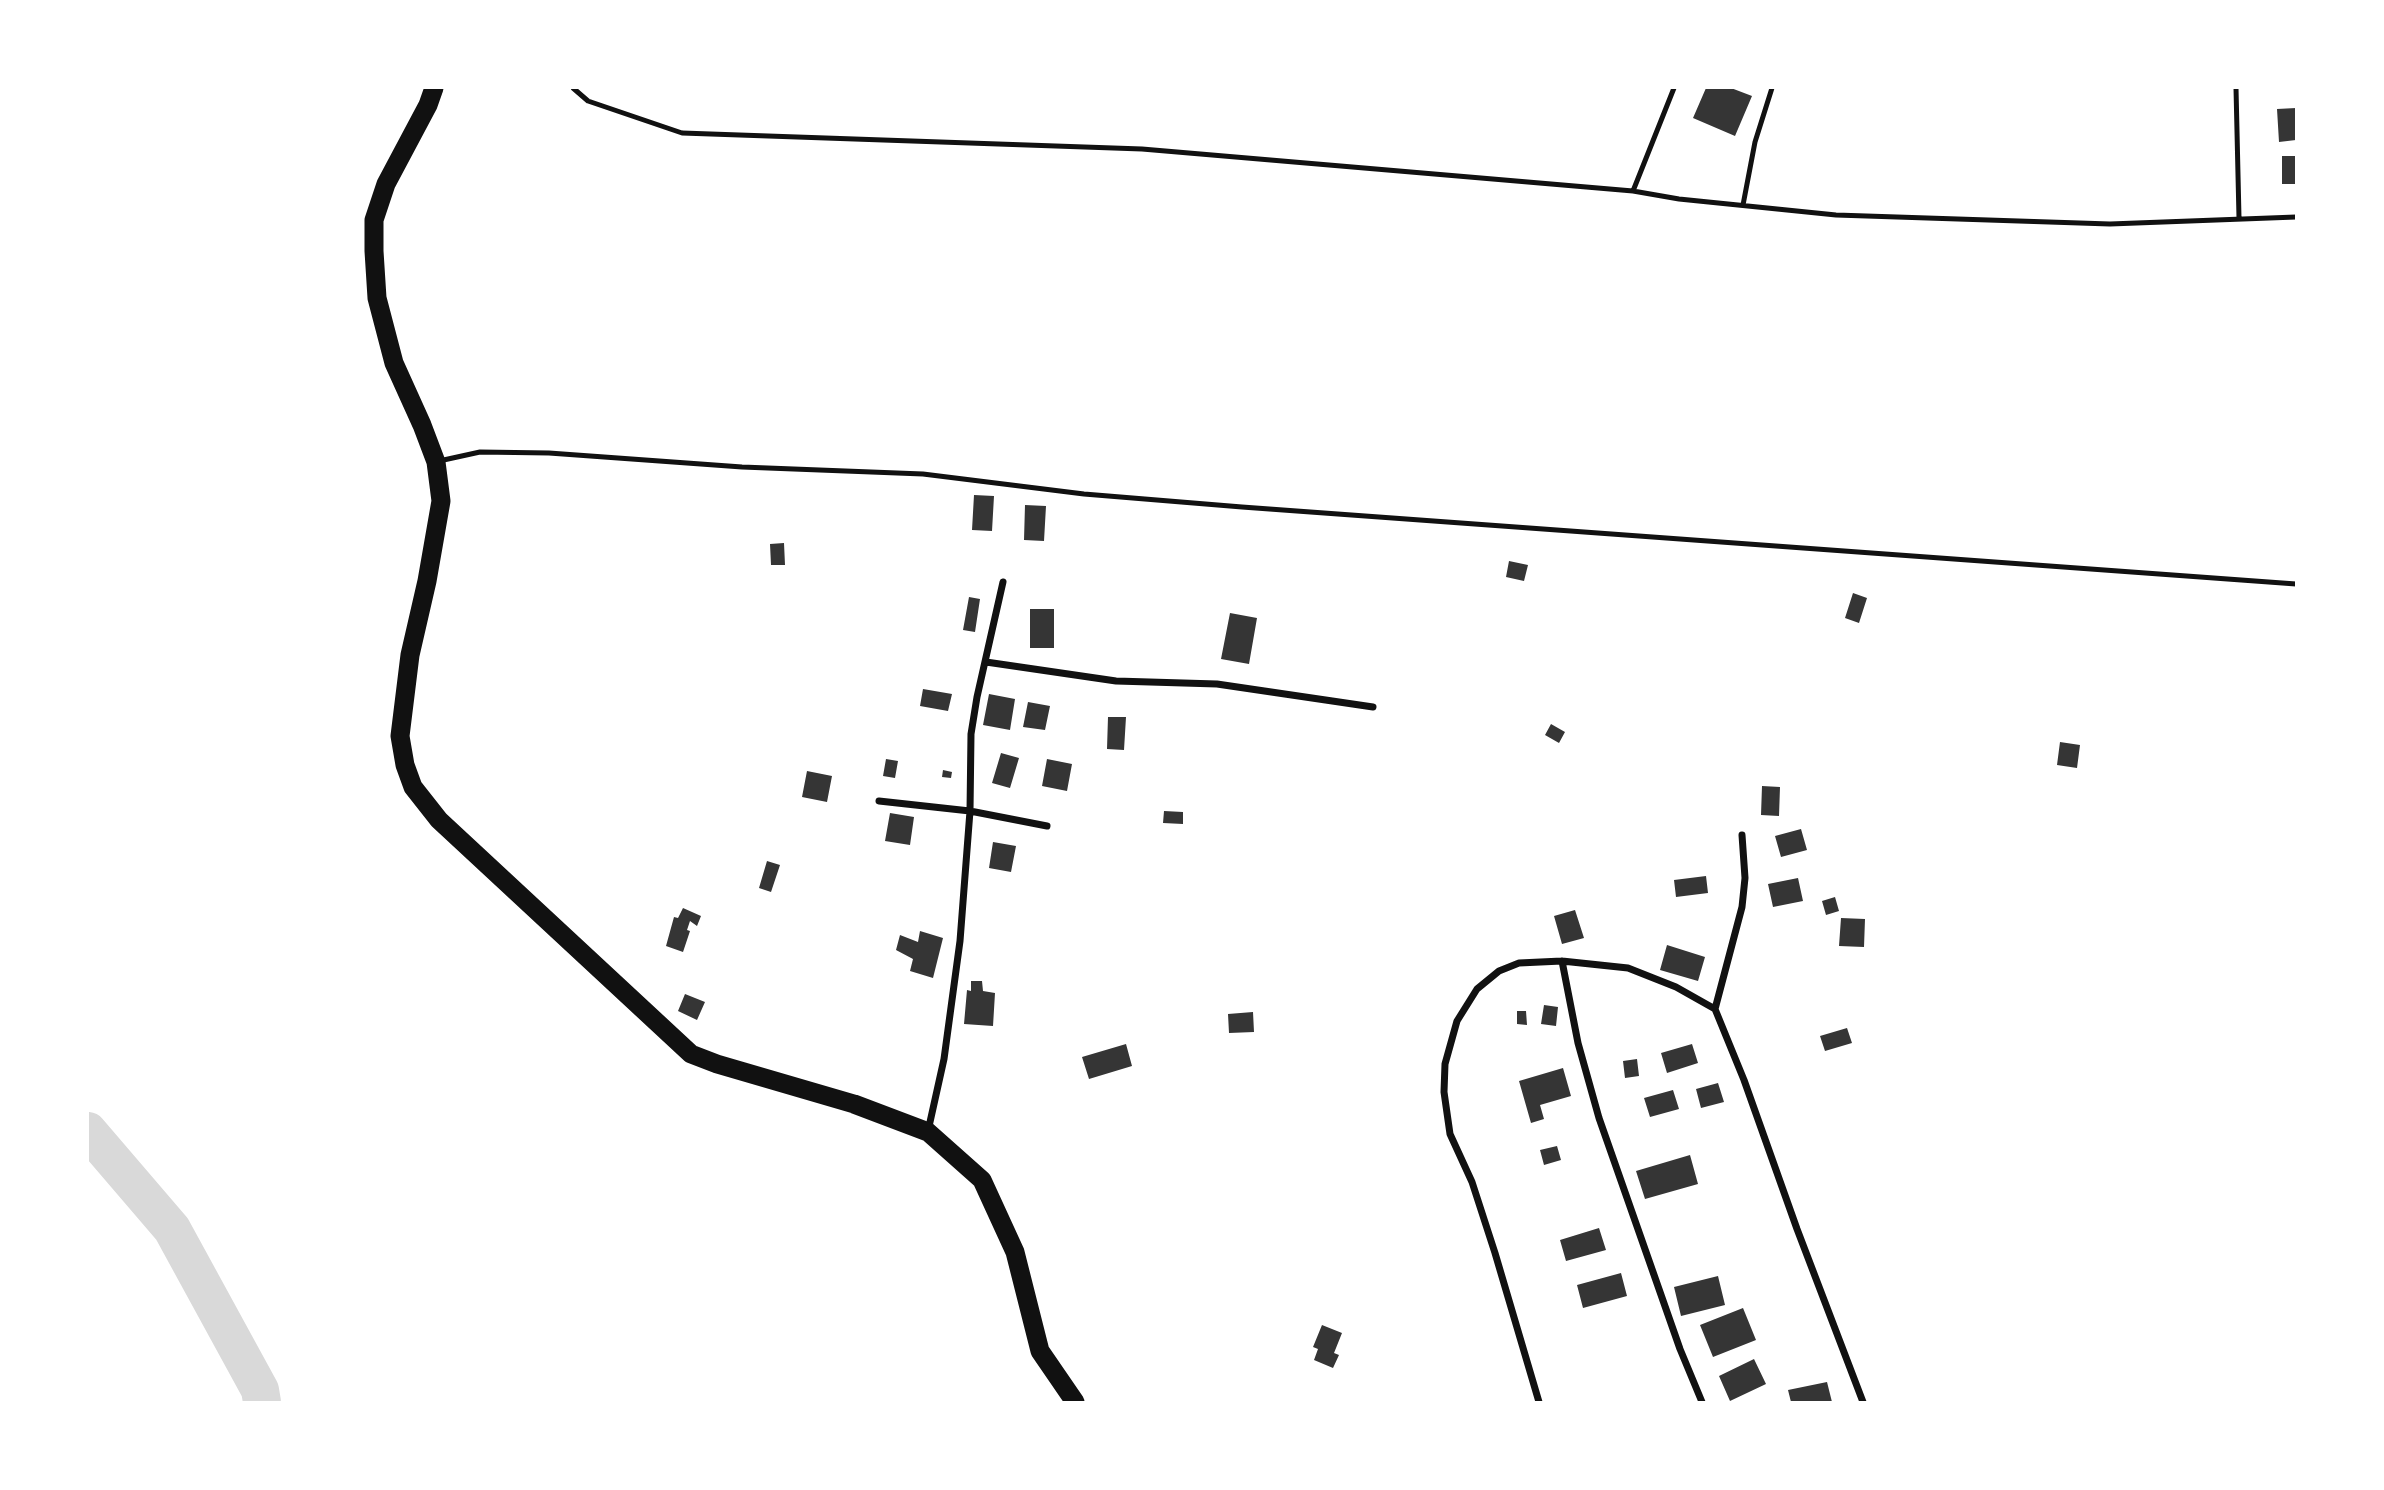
<!DOCTYPE html>
<style>
body{margin:0}
#map{position:relative;width:2384px;height:1490px;overflow:hidden;background:#fff;font-family:Overpass,sans-serif}
canvas{display:block}
.frame{position:absolute;inset:0;border:89px solid #fff;pointer-events:none}
</style>
<div id="map">
<canvas width="2384" height="1490"></canvas>
<div class="frame"></div>
</div>
<script>
const ctx = document.querySelector('canvas').getContext('2d');
ctx.lineJoin = 'round';
const toPath = rows => new Path2D(rows.map(r => 'M' + r).join(''));
function strokePath(path, color, width, dash) { ctx.strokeStyle = color; ctx.lineWidth = width; ctx.lineCap = dash ? 'butt' : 'round'; ctx.setLineDash(dash || []); ctx.stroke(path); }
function fill(path, color) { ctx.fillStyle = color; ctx.fill(path, 'evenodd'); }
strokePath(toPath([
 [88,1131,172,1229,260,1390,262,1402]
]), '#d9d9d9', 38);
fill(toPath([
 [1706,88,1731,88,1752,96,1735,136,1693,118],
 [2296,108,2296,140,2279,142,2277,109],
 [2282,156,2296,156,2296,184,2282,184],
 [974,495,994,496,992,531,972,530],
 [1025,505,1046,506,1044,541,1024,540],
 [784,543,785,565,771,565,770,544],
 [1509,561,1528,565,1524,581,1506,577],
 [1853,593,1867,598,1859,623,1845,618],
 [969,597,980,599,975,632,963,630],
 [1030,609,1054,609,1054,648,1030,648],
 [1230,613,1257,618,1249,664,1221,659],
 [923,689,952,694,948,711,920,706],
 [989,694,1015,699,1010,730,983,725],
 [1028,702,1050,706,1045,730,1023,727],
 [1108,717,1126,717,1124,750,1107,749],
 [1551,724,1565,732,1559,743,1545,735],
 [2060,742,2080,745,2077,768,2057,765],
 [1001,753,1019,758,1010,788,992,783],
 [886,759,898,761,895,778,883,776],
 [1047,759,1072,764,1067,791,1042,786],
 [943,770,952,772,951,778,942,777],
 [807,771,832,776,827,802,802,797],
 [1762,786,1780,787,1779,816,1761,815],
 [1164,811,1183,812,1183,824,1163,823],
 [890,813,914,817,910,845,885,841],
 [1801,829,1807,850,1781,857,1775,836],
 [993,842,1016,846,1011,872,989,868],
 [767,861,780,865,771,892,759,888],
 [1706,876,1708,893,1676,897,1674,880],
 [1798,878,1803,901,1773,907,1768,884],
 [1835,897,1839,911,1826,915,1822,901],
 [683,908,701,916,697,926,690,921,687,930,690,931,683,952,666,946,674,917,678,918],
 [1575,910,1584,938,1562,944,1554,916],
 [1841,918,1865,919,1864,947,1839,946],
 [920,931,943,938,933,978,910,971,913,959,896,950,900,935,918,942],
 [1667,945,1705,957,1698,981,1660,970],
 [971,981,982,981,983,991,995,993,993,1026,964,1024,967,990,971,991],
 [685,994,705,1002,697,1020,678,1011],
 [1544,1005,1558,1007,1556,1026,1541,1024],
 [1517,1011,1526,1011,1527,1025,1517,1024],
 [1253,1012,1254,1032,1229,1033,1228,1014],
 [1847,1028,1852,1043,1825,1051,1820,1036],
 [1126,1044,1132,1066,1089,1079,1082,1057],
 [1692,1044,1698,1063,1667,1073,1661,1053],
 [1637,1059,1639,1076,1625,1078,1623,1061],
 [1563,1068,1571,1096,1540,1105,1544,1119,1531,1123,1519,1081],
 [1718,1083,1724,1102,1701,1108,1696,1089],
 [1673,1090,1679,1109,1650,1117,1644,1098],
 [1557,1146,1561,1160,1544,1165,1540,1150],
 [1690,1155,1698,1184,1645,1199,1636,1171],
 [1599,1228,1606,1250,1566,1261,1560,1240],
 [1621,1273,1627,1296,1583,1308,1577,1285],
 [1718,1276,1725,1305,1681,1316,1674,1287],
 [1743,1308,1756,1340,1713,1357,1700,1325],
 [1322,1325,1342,1333,1334,1353,1339,1355,1333,1368,1314,1360,1318,1349,1313,1347],
 [1754,1359,1766,1384,1730,1401,1719,1376],
 [1827,1382,1832,1402,1791,1402,1788,1390]
]), '#353535');
strokePath(toPath([
 [573,88,588,101,682,133,1142,149,1633,191,1679,199,1836,215,2110,224,2296,217],
 [2236,88,2239,218],
 [1633,191,1674,88],
 [1743,205,1755,142,1772,88],
 [439,461,480,452,549,453,742,467,923,474,1084,494,1242,507,2296,584]
]), '#111', 5);
strokePath(toPath([
 [986,662,1116,681,1217,684,1373,707],
 [879,801,970,811,1047,826],
 [1562,961,1578,1043,1599,1118,1680,1349,1702,1402],
 [1715,1009,1742,907,1745,878,1742,835],
 [928,1131,944,1059,960,941,970,811,971,734,977,697,1003,582],
 [1539,1402,1495,1253,1472,1182,1450,1134,1444,1092,1445,1064,1457,1021,1477,989,1499,971,1519,963,1562,961,1628,968,1676,987,1715,1009,1744,1080,1797,1229,1863,1402]
]), '#111', 7);
strokePath(toPath([
 [434,88,428,105,386,184,374,220,374,251,377,298,394,363,422,425,436,462,441,501,427,581,410,655,400,736,405,765,413,787,439,820,691,1054,717,1064,854,1104,928,1132,982,1180,1015,1252,1040,1351,1075,1402]
]), '#111', 19);
</script>
